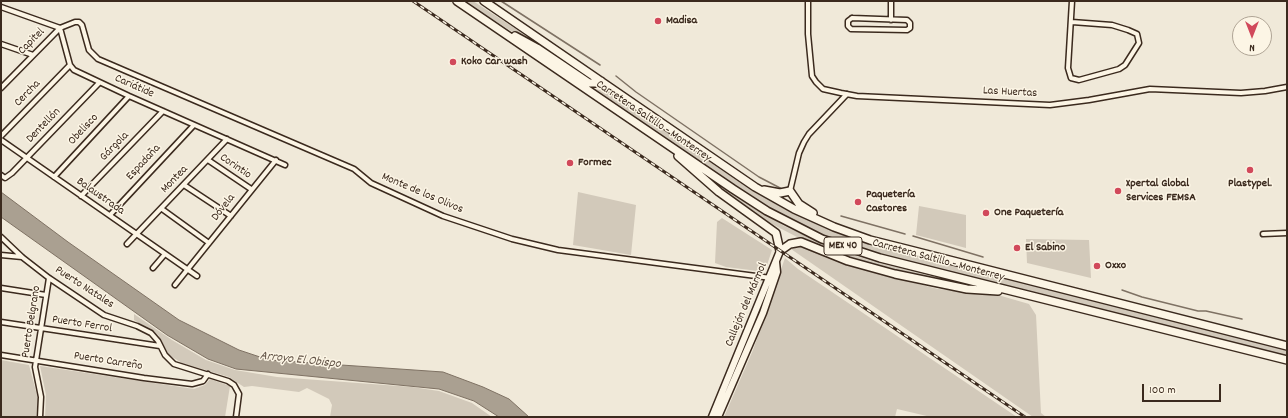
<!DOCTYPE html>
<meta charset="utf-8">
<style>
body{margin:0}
#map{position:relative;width:1288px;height:418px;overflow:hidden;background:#f0e9d9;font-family:Dekko,sans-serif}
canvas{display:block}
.frame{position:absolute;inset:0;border:2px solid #3b2a1e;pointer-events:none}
.north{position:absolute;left:1232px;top:16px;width:40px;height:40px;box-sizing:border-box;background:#fcf5e5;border:1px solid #afa495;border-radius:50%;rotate:180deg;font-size:11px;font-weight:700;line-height:16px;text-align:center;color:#3b2a1e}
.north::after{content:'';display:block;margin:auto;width:14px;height:18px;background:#d1495b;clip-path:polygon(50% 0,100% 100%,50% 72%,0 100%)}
.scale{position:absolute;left:1142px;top:384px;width:79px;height:18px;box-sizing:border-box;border:2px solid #3b2a1e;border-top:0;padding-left:5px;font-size:12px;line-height:14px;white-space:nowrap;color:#3b2a1e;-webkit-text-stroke:3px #fcf5e5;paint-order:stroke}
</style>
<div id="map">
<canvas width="1288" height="418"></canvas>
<div class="frame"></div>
<div class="north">N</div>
<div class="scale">100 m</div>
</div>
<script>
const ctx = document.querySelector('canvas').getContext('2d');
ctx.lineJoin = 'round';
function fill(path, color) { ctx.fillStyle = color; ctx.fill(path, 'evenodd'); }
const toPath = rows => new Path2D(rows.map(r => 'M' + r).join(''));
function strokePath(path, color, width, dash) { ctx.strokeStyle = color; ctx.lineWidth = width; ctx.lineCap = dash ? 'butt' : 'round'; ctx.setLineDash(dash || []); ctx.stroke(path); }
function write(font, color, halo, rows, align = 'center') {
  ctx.font = font + ' Dekko,sans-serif'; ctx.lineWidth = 3; ctx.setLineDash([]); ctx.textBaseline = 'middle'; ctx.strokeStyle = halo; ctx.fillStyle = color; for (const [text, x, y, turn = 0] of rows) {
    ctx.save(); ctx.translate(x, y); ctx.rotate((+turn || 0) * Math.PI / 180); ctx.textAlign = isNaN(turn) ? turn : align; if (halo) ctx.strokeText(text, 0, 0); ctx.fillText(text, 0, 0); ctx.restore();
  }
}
fill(toPath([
 [463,1,473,1,594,80,591,81],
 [592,88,599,90,605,89,735,178,785,209,824,228,902,251,1287,349,1287,356,884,255,834,240,776,213,714,173],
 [711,180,784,226,838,250,875,262,975,287,923,278,840,254,799,238,770,223,721,189],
 [578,192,636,205,631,255,573,245],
 [919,206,966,215,966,248,916,235],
 [722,218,772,250,767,265,758,271,726,267,715,263,717,222],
 [1026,239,1089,240,1091,278,1027,263],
 [799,246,840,262,878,274,938,289,998,295,1029,304,1036,315,1041,413,1046,417,1033,417,791,249],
 [785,258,798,269,1017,417,931,417,897,409,895,417,724,417,753,350],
 [134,314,172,340,206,360,235,370,277,377,412,387,439,391,472,403,492,417,330,417,332,405,329,399,307,388,299,392,252,386,244,387,229,377,182,363,169,355,158,335,134,320],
 [1,360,29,365,38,399,36,417,1,416],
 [40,366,194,389,205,385,210,379,230,386,225,417,45,417,46,395]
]), '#d2c9ba');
const water = toPath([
 [1,192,68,242,179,320,239,350,269,360,443,372,483,387,509,399,529,417,499,417,474,401,439,389,236,369,208,359,167,335,1,217,1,192]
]);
fill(water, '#aaa091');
strokePath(water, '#7e7163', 1);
strokePath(toPath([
 [501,1,600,65],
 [616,76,636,92,759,177,782,189],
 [841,216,905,234],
 [913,236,983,257],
 [1122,290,1142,297,1198,311,1206,311,1242,319]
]), '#7e7163', 1.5);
const street = toPath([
 [808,1,808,34,812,76,816,82,823,89,841,93,857,96,1050,105,1089,100,1150,89,1241,93,1265,91,1287,87],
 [891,1,891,20],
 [1,7,60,28,70,65,74,70,129,96,285,165],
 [852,18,907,20,910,23,910,28,907,30,851,29,848,26,848,21,852,18],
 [1072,22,1112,25,1128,30,1137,34,1139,43,1125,65,1119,69,1079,80,1071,78,1068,68,1072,1],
 [1,44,33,55],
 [1,88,60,28,75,22,79,22,82,25,89,50,98,59,354,169,371,183,443,216,512,239,558,250,771,278],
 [1,136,70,65],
 [1,140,197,276],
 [208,160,251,189],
 [1,175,5,178,12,173,99,83],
 [54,177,129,96],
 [184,185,231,216],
 [790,191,799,153,804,142,809,134,847,94],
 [81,196,163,111],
 [162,209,209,243],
 [110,215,194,125],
 [1263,234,1287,233],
 [1,237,22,257,49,278,104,315,137,326,151,333,158,341,165,355,174,364,228,381,234,385,239,394,236,417],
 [127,244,227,139],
 [1,255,22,257],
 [153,268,165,254],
 [175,285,276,160],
 [1,288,46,295],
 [1,322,160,346],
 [1,355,144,378,192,384,203,381,208,374],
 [40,417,41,397,35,367,49,278]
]);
const secondary = toPath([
 [712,417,780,251],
 [718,417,763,313,777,272,776,262]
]);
const primary = toPath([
 [457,1,733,189,767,211,822,239,880,258,1287,360],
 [484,1,755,187,794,209,834,227,870,240,906,249,1287,346],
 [515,36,537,48,589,83,596,83,601,81],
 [678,156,719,192,776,233,780,251,790,244,801,242,848,261,895,274,967,289,998,291],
 [764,190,780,193,790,191,799,204,813,213]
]);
strokePath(street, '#3b2a1e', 7);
strokePath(secondary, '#3b2a1e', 9);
strokePath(primary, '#3b2a1e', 10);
strokePath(street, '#fcf5e5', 4);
strokePath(secondary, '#fcf5e5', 6);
strokePath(primary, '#fcf5e5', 7);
const rail = toPath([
 [413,1,1025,417]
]);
strokePath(rail, '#3b2a1e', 3);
strokePath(rail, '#fcf5e5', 1.5, [4.5]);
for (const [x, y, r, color] of [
 [658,21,4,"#d1495b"],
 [453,62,4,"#d1495b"],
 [570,163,4,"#d1495b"],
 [1250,170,4,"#d1495b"],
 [1118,191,4,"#d1495b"],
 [858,202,4,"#d1495b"],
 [986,213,4,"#d1495b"],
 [1017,248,4,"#d1495b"],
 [1097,266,4,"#d1495b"]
]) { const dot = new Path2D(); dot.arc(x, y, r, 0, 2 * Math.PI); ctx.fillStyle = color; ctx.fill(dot); strokePath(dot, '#fcf5e5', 1.5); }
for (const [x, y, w] of [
 [843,246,38]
]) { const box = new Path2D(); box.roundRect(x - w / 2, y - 9, w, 18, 3); ctx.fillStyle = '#fcf5e5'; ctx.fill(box); strokePath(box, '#3b2a1e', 1); }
write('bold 11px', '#3b2a1e', null, [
 ["MEX 40",843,246]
]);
write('bold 12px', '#3b2a1e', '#fcf5e5', [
 ["Madisa",666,21],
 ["Koko Car wash",461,62],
 ["Formec",578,163],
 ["Xpertal Global",1126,184],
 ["Services FEMSA",1126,198],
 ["Plastypel.",1250,184,"center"],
 ["Paquetería",866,195],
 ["Castores",866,209],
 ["One Paquetería",994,213],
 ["El Sabino",1025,248],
 ["Oxxo",1105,266]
], 'left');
write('12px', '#3b2a1e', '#fcf5e5', [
 ["Capitel",32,42,-45],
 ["Cariátide",134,87,24],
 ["Las Huertas",1010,93,3],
 ["Cercha",28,94,-46],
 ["Carretera Saltillo - Monterrey",653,122,34],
 ["Dentellón",44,126,-46],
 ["Obelisco",84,130,-47],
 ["Gárgola",115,147,-46],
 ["Espadaña",144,163,-47],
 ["Corintio",235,167,34],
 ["Montea",175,180,-46],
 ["Monte de los Olivos",422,194,23],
 ["Balaustrada",100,197,35],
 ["Dóvela",224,208,-52],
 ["Carretera Saltillo - Monterrey",938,261,15],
 ["Puerto Natales",84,288,33],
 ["Callejón del Mármol",747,305,-67],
 ["Puerto Belgrano",32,322,-81],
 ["Puerto Ferrol",82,325,9],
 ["Puerto Carreño",108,362,9]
]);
write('italic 13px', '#625346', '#fcf5e5', [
 ["Arroyo El Obispo",300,361,6]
]);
</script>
